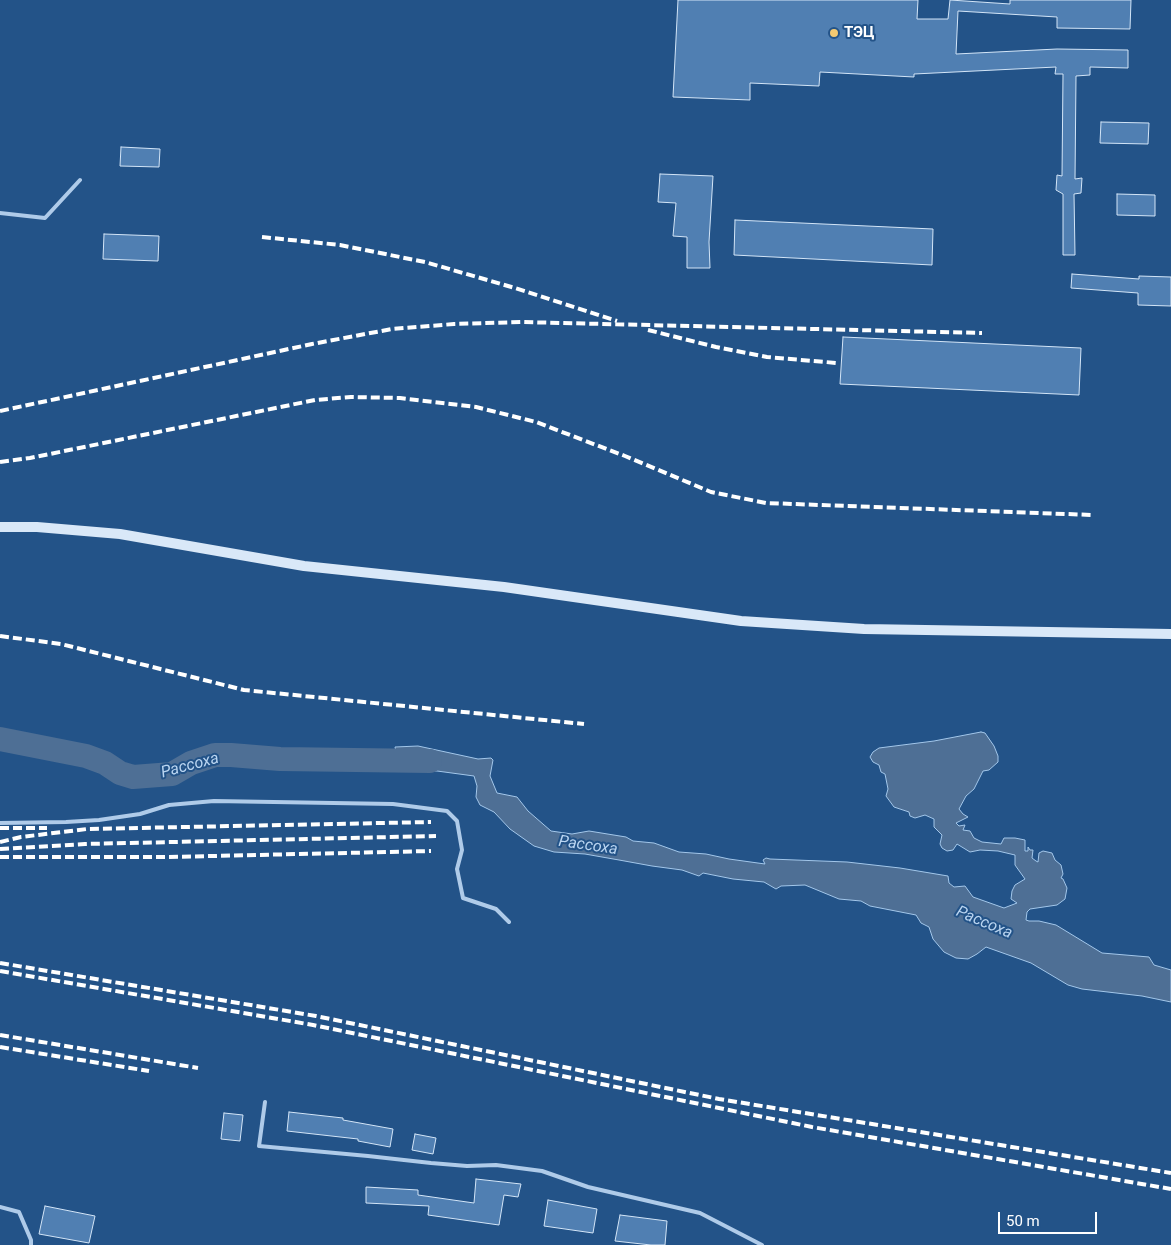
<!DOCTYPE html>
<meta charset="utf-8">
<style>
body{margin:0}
#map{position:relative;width:1171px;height:1245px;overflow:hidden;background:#235388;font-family:Roboto,sans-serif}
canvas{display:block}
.scale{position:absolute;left:998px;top:1212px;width:99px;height:22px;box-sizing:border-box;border:2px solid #fff;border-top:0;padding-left:6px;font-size:15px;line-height:18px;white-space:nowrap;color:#fff;-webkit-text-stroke:4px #235388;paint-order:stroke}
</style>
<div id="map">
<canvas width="1171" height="1245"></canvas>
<div class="scale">50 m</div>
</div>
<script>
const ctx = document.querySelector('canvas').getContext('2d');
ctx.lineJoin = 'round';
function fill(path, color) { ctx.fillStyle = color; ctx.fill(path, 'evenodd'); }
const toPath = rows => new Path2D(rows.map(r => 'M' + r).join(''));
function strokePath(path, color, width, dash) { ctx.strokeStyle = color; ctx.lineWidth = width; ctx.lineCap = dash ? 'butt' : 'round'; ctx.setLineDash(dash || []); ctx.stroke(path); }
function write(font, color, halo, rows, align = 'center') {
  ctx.font = font + ' Roboto,sans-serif'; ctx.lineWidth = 4; ctx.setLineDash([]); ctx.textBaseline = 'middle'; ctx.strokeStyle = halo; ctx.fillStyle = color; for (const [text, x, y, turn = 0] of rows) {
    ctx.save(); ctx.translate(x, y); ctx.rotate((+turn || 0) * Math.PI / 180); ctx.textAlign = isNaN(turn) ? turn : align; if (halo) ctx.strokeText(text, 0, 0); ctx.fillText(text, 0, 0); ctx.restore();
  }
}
const water = toPath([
 [981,732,985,733,994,746,998,756,998,762,989,770,983,771,974,789,966,796,959,809,963,814,968,817,956,823,959,826,965,825,963,830,970,831,974,838,982,842,1001,844,1004,838,1015,838,1025,840,1025,851,1028,851,1028,847,1030,850,1033,850,1032,858,1036,861,1038,862,1039,853,1043,851,1052,853,1055,860,1061,865,1063,874,1061,878,1063,879,1067,888,1065,899,1057,905,1030,909,1027,912,1026,920,1029,921,1039,921,1056,925,1102,953,1149,957,1154,965,1171,970,1171,1002,1142,996,1082,989,1068,985,1031,963,986,947,977,954,968,959,956,958,944,952,933,939,929,927,921,923,916,915,870,906,861,901,839,899,805,885,781,886,776,889,764,882,733,879,703,873,699,876,682,870,652,866,619,860,585,854,554,852,534,846,510,829,494,812,480,805,476,797,477,786,474,776,437,771,400,771,395,747,418,746,478,759,491,758,493,760,490,776,497,793,517,797,528,811,551,831,572,834,589,831,626,837,633,841,654,843,679,852,706,854,729,859,765,864,763,860,766,858,770,859,847,862,900,868,948,876,949,883,954,887,965,886,973,897,1004,908,1017,903,1011,899,1012,891,1015,885,1025,879,1015,865,1015,855,998,851,980,850,970,852,957,844,953,850,947,851,942,848,940,844,942,835,934,827,934,819,925,815,915,818,910,816,909,812,894,807,886,796,888,789,885,774,881,772,879,765,873,762,870,757,873,752,879,748,934,741,981,732]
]);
fill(water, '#4e6f95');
strokePath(water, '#a3c7ea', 1);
strokePath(toPath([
 [0,739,86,756,105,763,120,773,133,777,172,774,191,763,215,755,231,755,280,759,430,761]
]), '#4e6f95', 24);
const building = toPath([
 [678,0,918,0,917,19,948,19,950,0,1010,4,1010,0,1131,0,1130,29,1057,28,1057,17,958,11,956,54,1057,49,1128,50,1128,68,1090,67,1090,75,1076,76,1075,179,1082,178,1081,193,1074,194,1075,255,1063,255,1063,194,1056,190,1057,175,1062,176,1063,74,1055,74,1056,67,914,74,914,77,820,72,819,86,750,83,750,100,673,97,678,0],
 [1101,122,1149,123,1148,144,1100,143,1101,122],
 [121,147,160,149,159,167,120,166,121,147],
 [660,174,713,176,709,242,710,268,687,268,687,237,673,236,676,203,658,202,660,174],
 [1117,194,1155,195,1155,216,1117,215,1117,194],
 [735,220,933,229,932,265,734,255,735,220],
 [104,234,159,236,158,261,103,259,104,234],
 [1072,274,1139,279,1139,276,1171,277,1171,306,1138,305,1138,293,1071,288,1072,274],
 [843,337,1081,348,1079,395,840,384,843,337],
 [289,1112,343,1118,343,1120,393,1129,390,1147,358,1141,358,1139,287,1131,289,1112],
 [224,1113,243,1115,240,1141,221,1139,224,1113],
 [415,1134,436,1138,433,1154,412,1150,415,1134],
 [476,1179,521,1184,518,1197,504,1195,499,1225,428,1215,429,1206,366,1203,366,1187,418,1190,418,1195,474,1203,476,1179],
 [548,1200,597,1209,593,1233,544,1226,548,1200],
 [45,1206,95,1216,89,1243,39,1234,45,1206],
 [620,1215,667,1221,665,1245,651,1245,615,1241,620,1215]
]);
fill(building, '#507fb2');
strokePath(building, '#d3e5f7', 1);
strokePath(toPath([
 [0,213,45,218,80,180],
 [0,823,66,822,99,820,140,814,169,805,214,801,393,804,447,811,457,821,462,850,457,869,463,898,496,909,509,922],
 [265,1102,259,1146,368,1156,431,1163,467,1166,496,1165,542,1171,588,1187,700,1213,762,1245],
 [0,1207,19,1212,31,1240,31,1245]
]), '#afcbe9', 4);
strokePath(toPath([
 [0,527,37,527,120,534,304,566,504,587,741,621,864,629,1171,634]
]), '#d9e8f8', 10);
strokePath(toPath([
 [262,237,340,245,425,262,515,288,617,321],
 [648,330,716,347,767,357,837,363],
 [0,411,312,344,392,329,454,324,521,322,982,333],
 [0,462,30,458,315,400,351,397,400,398,476,407,536,422,625,456,711,492,766,503,1093,515],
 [0,636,61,644,244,690,584,724],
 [0,828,47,828],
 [0,842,21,837,87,829,431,822],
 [0,849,85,844,436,836],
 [0,857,169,857,431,851],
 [0,963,316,1016,719,1099,1171,1173],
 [0,971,313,1025,812,1127,1171,1189],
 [0,1035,198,1068],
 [0,1047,149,1071]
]), '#fff', 4, [9, 4]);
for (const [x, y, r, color] of [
 [834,33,5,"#f4ca72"]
]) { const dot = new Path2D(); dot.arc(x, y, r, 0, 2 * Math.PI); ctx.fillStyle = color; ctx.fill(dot); strokePath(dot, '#235388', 2); }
write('bold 15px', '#fff', '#235388', [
 ["ТЭЦ",844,33]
], 'left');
write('italic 16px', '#bad5f1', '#235388', [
 ["Рассоха",190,766,-15],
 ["Рассоха",588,846,8],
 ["Рассоха",984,923,23]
]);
</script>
